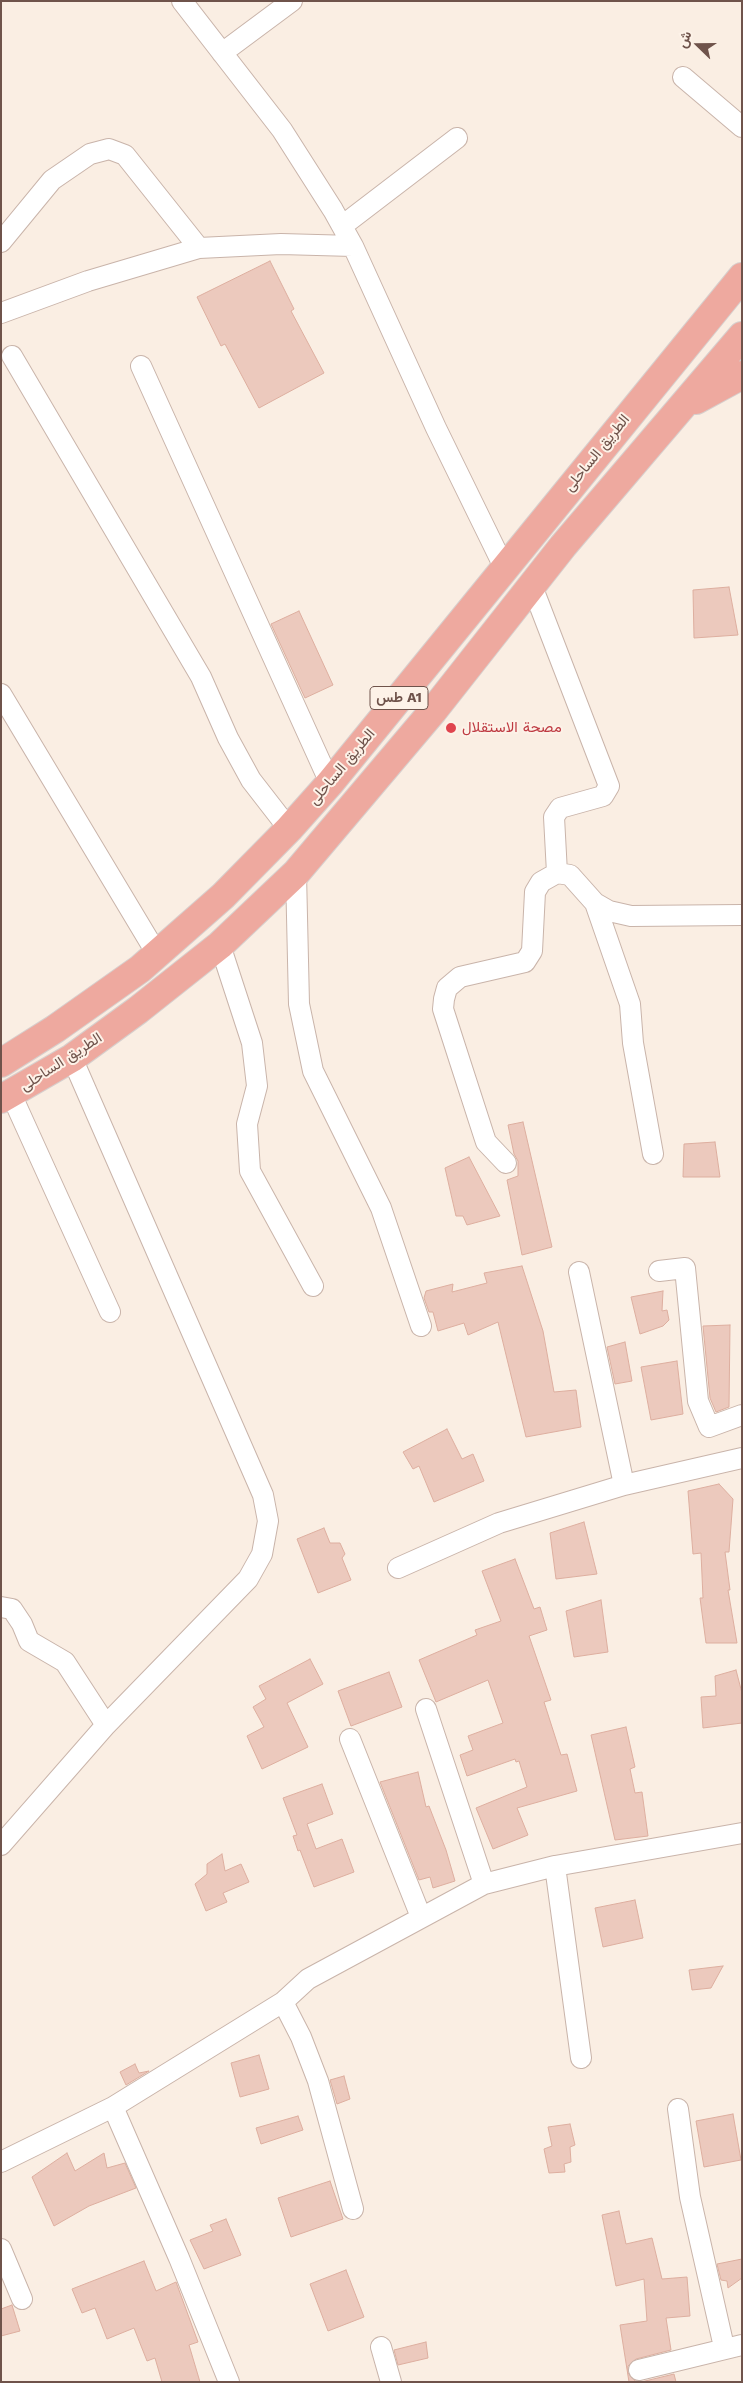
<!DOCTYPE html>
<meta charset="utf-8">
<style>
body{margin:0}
#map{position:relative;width:743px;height:2383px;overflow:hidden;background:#faeee3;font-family:"Work Sans",Vazirmatn,sans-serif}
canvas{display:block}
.frame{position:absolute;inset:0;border:2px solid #6f534b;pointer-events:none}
.north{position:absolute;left:673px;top:20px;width:50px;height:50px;-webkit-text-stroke:4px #fdf2e8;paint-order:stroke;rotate:292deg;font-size:14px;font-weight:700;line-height:20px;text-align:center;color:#6f534b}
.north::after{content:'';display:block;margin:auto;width:18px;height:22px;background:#6f534b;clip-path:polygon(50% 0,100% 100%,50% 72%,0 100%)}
</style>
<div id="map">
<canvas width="743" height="2383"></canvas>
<div class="frame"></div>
<div class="north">ش</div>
</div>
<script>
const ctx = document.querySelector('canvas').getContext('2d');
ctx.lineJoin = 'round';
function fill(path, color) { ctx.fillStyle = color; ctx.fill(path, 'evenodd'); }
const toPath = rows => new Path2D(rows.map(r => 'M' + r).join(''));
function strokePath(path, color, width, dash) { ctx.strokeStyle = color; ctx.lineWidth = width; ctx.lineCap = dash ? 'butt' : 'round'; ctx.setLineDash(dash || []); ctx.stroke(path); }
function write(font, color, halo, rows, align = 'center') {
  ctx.font = font + ' "Work Sans",Vazirmatn,sans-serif'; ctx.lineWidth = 4; ctx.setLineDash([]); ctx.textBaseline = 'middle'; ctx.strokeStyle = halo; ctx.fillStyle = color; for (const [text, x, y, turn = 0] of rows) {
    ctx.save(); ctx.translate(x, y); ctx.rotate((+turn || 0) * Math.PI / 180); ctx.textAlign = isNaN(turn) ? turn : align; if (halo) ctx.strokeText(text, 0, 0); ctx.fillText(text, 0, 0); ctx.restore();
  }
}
const building = toPath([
 [270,261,294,309,291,311,324,373,259,408,225,344,221,346,197,297,270,261],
 [729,587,738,635,694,638,693,590,729,587],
 [299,611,333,685,305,698,271,624,299,611],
 [523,1122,552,1247,522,1255,507,1180,518,1176,518,1161,514,1154,508,1125,523,1122],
 [715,1142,720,1177,683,1177,684,1144,715,1142],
 [469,1157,500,1216,467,1225,463,1216,456,1216,445,1168,469,1157],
 [522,1266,543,1331,554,1392,576,1390,581,1427,526,1437,498,1322,468,1335,464,1323,438,1331,433,1312,429,1312,424,1298,426,1291,453,1284,452,1292,487,1283,484,1273,522,1266],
 [663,1291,662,1311,667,1310,669,1320,663,1326,640,1334,631,1297,663,1291],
 [730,1325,729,1407,716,1412,710,1398,703,1326,730,1325],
 [625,1342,632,1381,615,1384,607,1347,625,1342],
 [677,1361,683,1414,651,1420,641,1367,677,1361],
 [447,1429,462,1459,473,1454,484,1481,434,1502,419,1466,413,1469,403,1452,447,1429],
 [719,1484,733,1499,729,1552,725,1552,730,1590,728,1590,737,1643,706,1643,700,1598,703,1598,701,1553,693,1554,688,1491,719,1484],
 [584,1522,597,1574,556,1579,550,1533,584,1522],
 [324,1528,330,1543,340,1543,345,1554,342,1558,351,1580,318,1593,297,1539,324,1528],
 [515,1559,534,1609,540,1607,547,1630,529,1636,551,1700,544,1702,561,1755,567,1754,577,1791,517,1808,528,1835,493,1849,476,1808,527,1787,519,1761,516,1762,515,1759,467,1776,460,1755,473,1750,468,1736,503,1723,488,1680,436,1702,419,1660,477,1635,475,1630,501,1621,482,1571,515,1559],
 [601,1600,608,1652,574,1657,566,1611,601,1600],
 [310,1659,323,1684,287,1703,308,1747,262,1769,247,1736,264,1727,253,1707,266,1699,259,1686,310,1659],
 [736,1670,742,1693,742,1723,703,1728,701,1697,716,1696,715,1676,736,1670],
 [389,1672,402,1707,351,1726,338,1691,389,1672],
 [626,1727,635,1767,630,1769,635,1793,642,1792,648,1836,615,1840,591,1735,626,1727],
 [418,1772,426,1807,429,1806,446,1850,455,1881,433,1888,430,1877,419,1880,380,1782,418,1772],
 [322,1784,333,1814,307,1824,316,1849,342,1839,354,1872,314,1887,300,1850,298,1851,293,1836,297,1835,283,1798,322,1784],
 [222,1854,225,1871,241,1864,249,1882,223,1893,227,1902,206,1911,195,1884,207,1874,207,1864,222,1854],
 [635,1900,643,1938,603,1947,595,1908,635,1900],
 [723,1966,711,1988,692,1990,689,1970,723,1966],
 [259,2055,269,2089,240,2097,231,2063,259,2055],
 [135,2064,139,2073,149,2071,126,2085,120,2072,135,2064],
 [344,2076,350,2099,337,2104,330,2080,344,2076],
 [733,2114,741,2160,704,2167,696,2121,733,2114],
 [298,2116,303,2130,261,2144,256,2128,298,2116],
 [570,2124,575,2145,570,2147,571,2162,564,2164,565,2172,549,2173,544,2149,552,2146,548,2127,570,2124],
 [67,2153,75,2171,104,2153,107,2168,125,2163,136,2188,89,2206,54,2226,32,2177,67,2153],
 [330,2181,343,2219,291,2237,278,2198,330,2181],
 [619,2211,626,2244,652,2238,662,2279,687,2277,690,2316,666,2318,671,2350,636,2359,628,2366,628,2373,635,2381,641,2382,674,2374,676,2382,629,2382,620,2325,647,2321,644,2279,616,2286,602,2215,619,2211],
 [226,2219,241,2255,204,2269,190,2240,213,2231,210,2225,226,2219],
 [742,2259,742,2278,728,2288,727,2281,721,2280,717,2264,742,2259],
 [144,2261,156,2291,176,2282,198,2342,189,2345,200,2382,162,2382,155,2358,147,2361,134,2328,107,2339,95,2308,82,2313,72,2289,144,2261],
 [346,2270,364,2317,328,2331,310,2284,346,2270],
 [12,2305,20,2331,1,2336,1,2309,12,2305],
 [426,2342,428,2358,398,2365,394,2350,426,2342]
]);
fill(building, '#ecc9bd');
strokePath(building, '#ddae9f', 1);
const minor = toPath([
 [182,1,282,130,333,210,353,246,436,428,505,569],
 [222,53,292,1],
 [683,77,742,127],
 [342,226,457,138],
 [1,242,52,180,90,154,109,149,125,155,199,248],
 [1,313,88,281,199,248,281,244,353,246],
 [12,356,201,677,228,738,251,780,289,829],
 [141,366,330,783],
 [532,586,609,786,603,796,560,808,554,817,557,873],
 [1,694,157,954],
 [296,873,299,1004,313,1071,381,1208,421,1326],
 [595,903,630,1004,633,1043,653,1154],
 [220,945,252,1043,257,1086,247,1124,250,1171,313,1286],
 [11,1094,110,1312],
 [506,1163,486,1142,484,1136,443,1009,444,999,447,988,460,977,525,962,532,951,535,892,541,882,557,873,570,875,595,903,609,911,631,916,742,915],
 [659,1271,685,1268,698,1401,709,1427,742,1415],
 [579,1272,624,1485],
 [398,1568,499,1523,624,1485,742,1458],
 [1,1607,12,1609,22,1624,29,1641,65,1662,106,1725],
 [426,1709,484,1884],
 [350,1739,421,1917],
 [1,1845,106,1725,248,1579,262,1554,268,1521,263,1495,72,1058],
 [555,1866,581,2058],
 [283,2002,301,2037,318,2081,353,2209],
 [113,2107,179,2258,229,2382],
 [678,2109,690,2197,724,2347],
 [1,2162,113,2107,283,2002,308,1979,484,1884,555,1866,742,1833],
 [1,2249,22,2299],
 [381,2347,391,2382],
 [639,2370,742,2345]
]);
const highway = toPath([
 [696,400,742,375],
 [1,1063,55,1029,140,969,223,896,289,829,330,783,742,277],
 [1,1099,72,1058,138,1010,220,945,296,873,433,711,563,546,742,336]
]);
strokePath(minor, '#c9b4aa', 22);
strokePath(highway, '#d7cfcd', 30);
strokePath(minor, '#fff', 20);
strokePath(highway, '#eea99f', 28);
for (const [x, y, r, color] of [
 [451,728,6,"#e0444e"]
]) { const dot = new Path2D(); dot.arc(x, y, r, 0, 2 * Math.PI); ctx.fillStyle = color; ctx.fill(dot); strokePath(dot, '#fdf2e8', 2); }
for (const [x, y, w] of [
 [399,698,58]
]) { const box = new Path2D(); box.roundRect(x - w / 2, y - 11.5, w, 23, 4); ctx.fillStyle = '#fdf2e8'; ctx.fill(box); strokePath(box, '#6f534b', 1); }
write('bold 14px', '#6f534b', null, [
 ["طس A1",399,698]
]);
write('15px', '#6f534b', '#fdf2e8', [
 ["الطريق الساحلى",597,453,-51],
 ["الطريق الساحلى",342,767,-50],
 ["الطريق الساحلى",61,1062,-33]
]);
write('15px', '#be3a42', '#fdf2e8', [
 ["مصحة الاستقلال",462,728]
], 'left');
</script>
